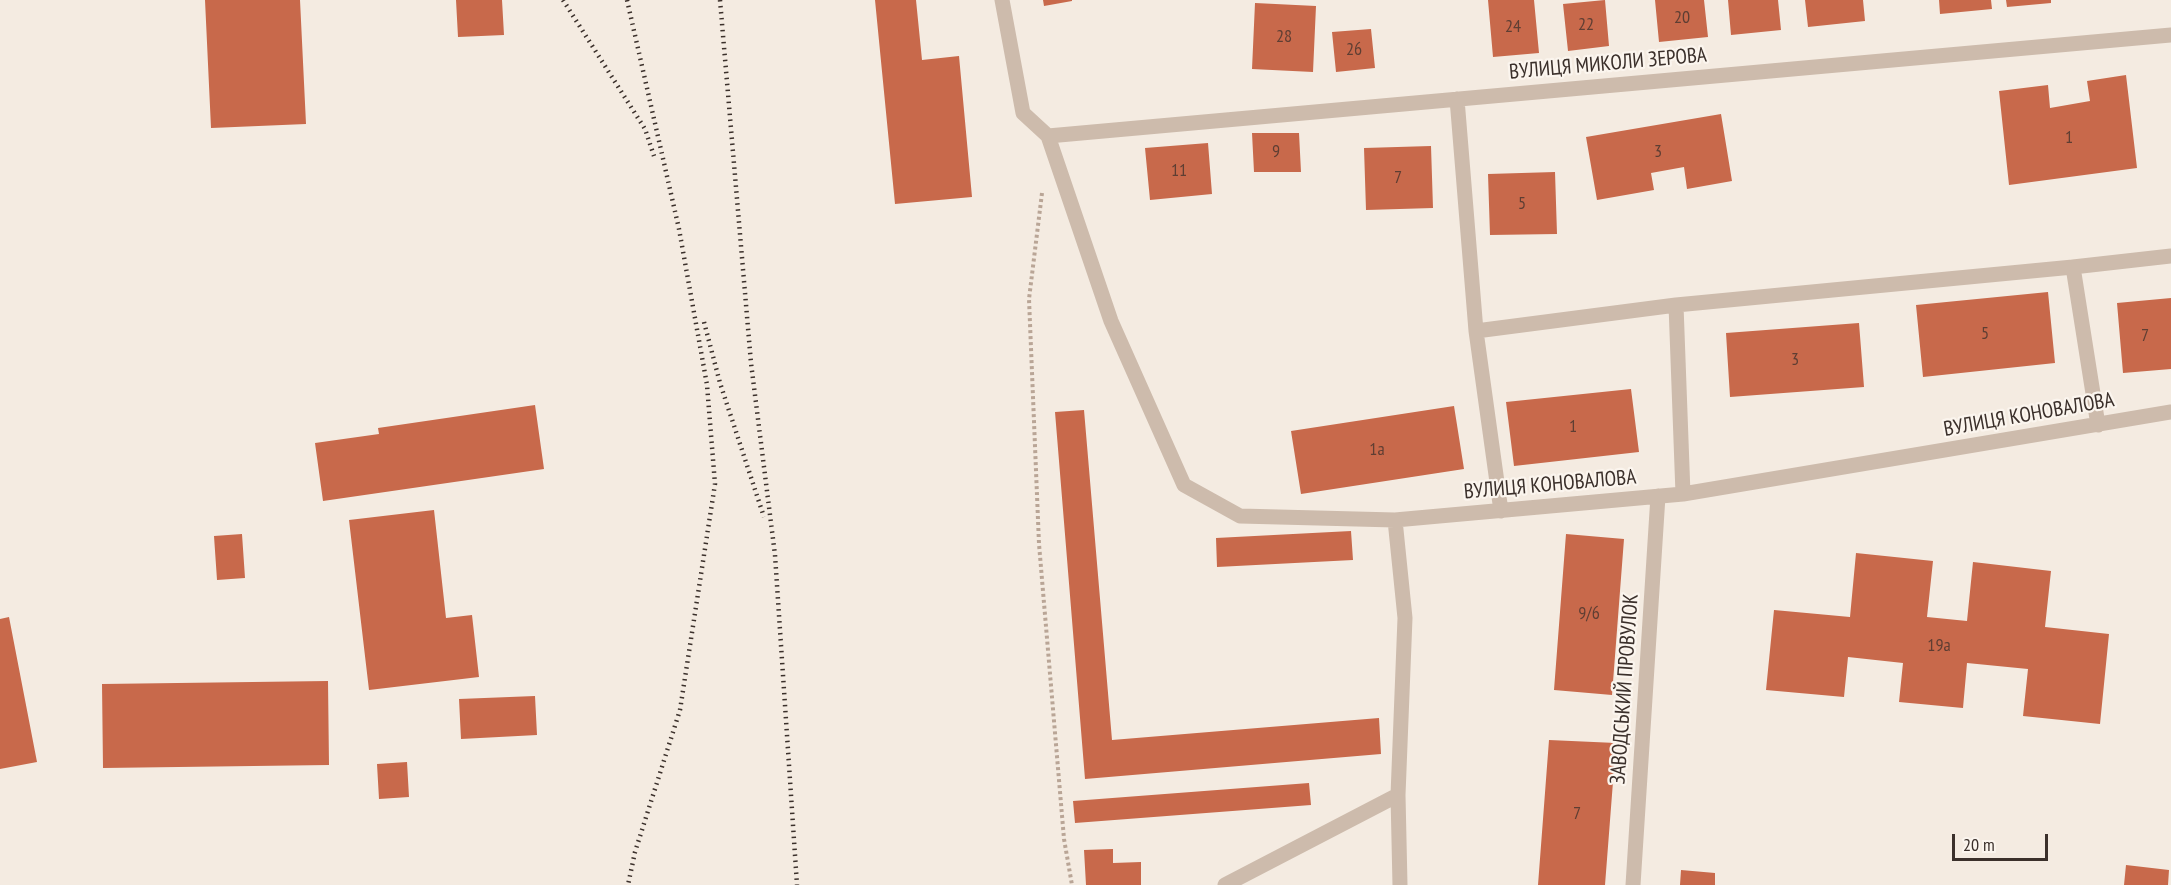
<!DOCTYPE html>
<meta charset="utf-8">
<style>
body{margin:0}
#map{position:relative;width:2171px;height:885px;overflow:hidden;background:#f4ebe1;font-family:"PT Sans Narrow",sans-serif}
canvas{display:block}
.scale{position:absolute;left:1952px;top:834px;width:96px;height:27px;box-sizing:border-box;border:3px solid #3b302b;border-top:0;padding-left:8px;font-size:18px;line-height:21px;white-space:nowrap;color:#3b302b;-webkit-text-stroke:4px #fbf5ee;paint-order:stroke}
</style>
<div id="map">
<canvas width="2171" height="885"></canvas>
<div class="scale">20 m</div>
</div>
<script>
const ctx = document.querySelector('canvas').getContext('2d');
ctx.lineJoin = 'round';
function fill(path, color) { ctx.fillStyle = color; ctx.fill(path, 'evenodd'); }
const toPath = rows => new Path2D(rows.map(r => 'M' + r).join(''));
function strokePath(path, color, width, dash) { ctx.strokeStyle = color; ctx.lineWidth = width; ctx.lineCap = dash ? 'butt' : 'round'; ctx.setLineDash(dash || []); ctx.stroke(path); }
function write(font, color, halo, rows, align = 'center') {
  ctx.font = font + ' "PT Sans Narrow",sans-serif'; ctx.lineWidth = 4.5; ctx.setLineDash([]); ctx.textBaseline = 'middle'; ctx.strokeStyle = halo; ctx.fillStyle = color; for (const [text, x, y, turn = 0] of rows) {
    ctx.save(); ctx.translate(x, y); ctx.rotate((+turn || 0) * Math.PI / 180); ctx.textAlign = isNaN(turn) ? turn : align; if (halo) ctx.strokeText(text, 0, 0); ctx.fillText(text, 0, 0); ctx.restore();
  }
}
fill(toPath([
 [205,0,300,0,306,124,211,128],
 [456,0,502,0,504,35,458,37],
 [875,0,916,0,922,60,959,56,972,197,895,204],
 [1043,0,1072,0,1072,1,1044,6],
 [1488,0,1534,0,1539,53,1493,57],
 [1605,0,1609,46,1568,51,1563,4],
 [1655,0,1704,0,1708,37,1659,42],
 [1728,0,1778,0,1781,30,1731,35],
 [1805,0,1863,0,1865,21,1808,27],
 [1939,0,1991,0,1992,9,1940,14],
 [2006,0,2051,0,2051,3,2007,7],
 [1255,3,1316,6,1313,72,1252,69],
 [1371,29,1375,68,1336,72,1332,32],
 [2126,75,2137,168,2009,185,1999,91,2048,85,2050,108,2090,101,2087,81],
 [1721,114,1732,181,1687,189,1684,167,1651,173,1654,190,1597,200,1586,137],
 [1252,133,1299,133,1301,172,1254,172],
 [1208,143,1212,194,1150,200,1145,148],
 [1431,146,1433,208,1366,210,1364,148],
 [1555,172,1557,234,1490,235,1488,174],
 [2048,292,2055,363,1923,377,1916,305],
 [2171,298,2171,369,2123,373,2117,303],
 [1859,323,1864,387,1730,397,1726,333],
 [1631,389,1639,452,1514,466,1506,402],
 [535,405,544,469,323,501,315,443,379,434,378,428],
 [1454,406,1464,469,1301,494,1291,431],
 [1084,410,1112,740,1379,718,1381,754,1085,779,1055,412],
 [434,510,446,618,472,615,479,677,369,690,349,520],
 [1351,531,1353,560,1217,567,1216,538],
 [242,534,245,578,217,580,214,536],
 [1566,534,1624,539,1612,695,1554,690],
 [1856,553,1933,561,1927,617,1967,621,1973,562,2051,571,2045,627,2109,634,2100,724,2023,716,2028,669,1967,663,1963,708,1899,702,1903,663,1848,657,1844,697,1766,690,1774,610,1850,617],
 [9,617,37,762,0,769,0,619],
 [328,681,329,765,103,768,102,684],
 [535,696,537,735,461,739,459,699],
 [1549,740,1616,743,1605,885,1538,885],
 [407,762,409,797,379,799,377,764],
 [1309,783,1311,805,1075,823,1073,801],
 [1113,849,1113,863,1141,862,1141,885,1086,885,1084,850],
 [2126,865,2169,870,2168,885,2124,885],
 [1681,870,1715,873,1715,885,1680,885]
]), '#c8694b');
strokePath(toPath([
 [1042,193,1029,299,1039,544,1064,839,1072,885]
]), '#b9a596', 4, [3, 3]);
strokePath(toPath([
 [1002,0,1023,113,1048,136,1111,321,1184,485,1240,516,1395,520],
 [1457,99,1476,331,1501,511],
 [1048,136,2171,35],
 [1676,305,2073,267],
 [1476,331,1676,305,1683,494],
 [2098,425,2073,267,2171,256],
 [1225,885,1398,795],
 [1400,885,1398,795,1405,618,1395,520,1683,494,2171,412],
 [1633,885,1658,496]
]), '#cdbbac', 15);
strokePath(toPath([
 [563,0,645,129,654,156],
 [627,0,679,229,707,385,715,484,680,710,635,852,628,885],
 [720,0,751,363,775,555,797,885],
 [704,322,720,383,764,517]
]), '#3b302b', 4.5, [1.5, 4.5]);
write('18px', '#5e3e33', null, [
 ["20",1682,18],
 ["22",1586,25],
 ["24",1513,27],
 ["28",1284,37],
 ["26",1354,50],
 ["1",2069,138],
 ["9",1276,152],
 ["3",1658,152],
 ["11",1179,171],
 ["7",1398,178],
 ["5",1522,204],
 ["5",1985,334],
 ["7",2145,336],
 ["3",1795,360],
 ["1",1573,427],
 ["1а",1377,450],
 ["9/6",1589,614],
 ["19а",1939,646],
 ["7",1577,814]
]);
write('21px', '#3b302b', '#fbf5ee', [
 ["ВУЛИЦЯ МИКОЛИ ЗЕРОВА",1608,64,-5],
 ["ВУЛИЦЯ КОНОВАЛОВА",2029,415,-10],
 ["ВУЛИЦЯ КОНОВАЛОВА",1550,485,-5],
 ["ЗАВОДСЬКИЙ ПРОВУЛОК",1625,689,-86]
]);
</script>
